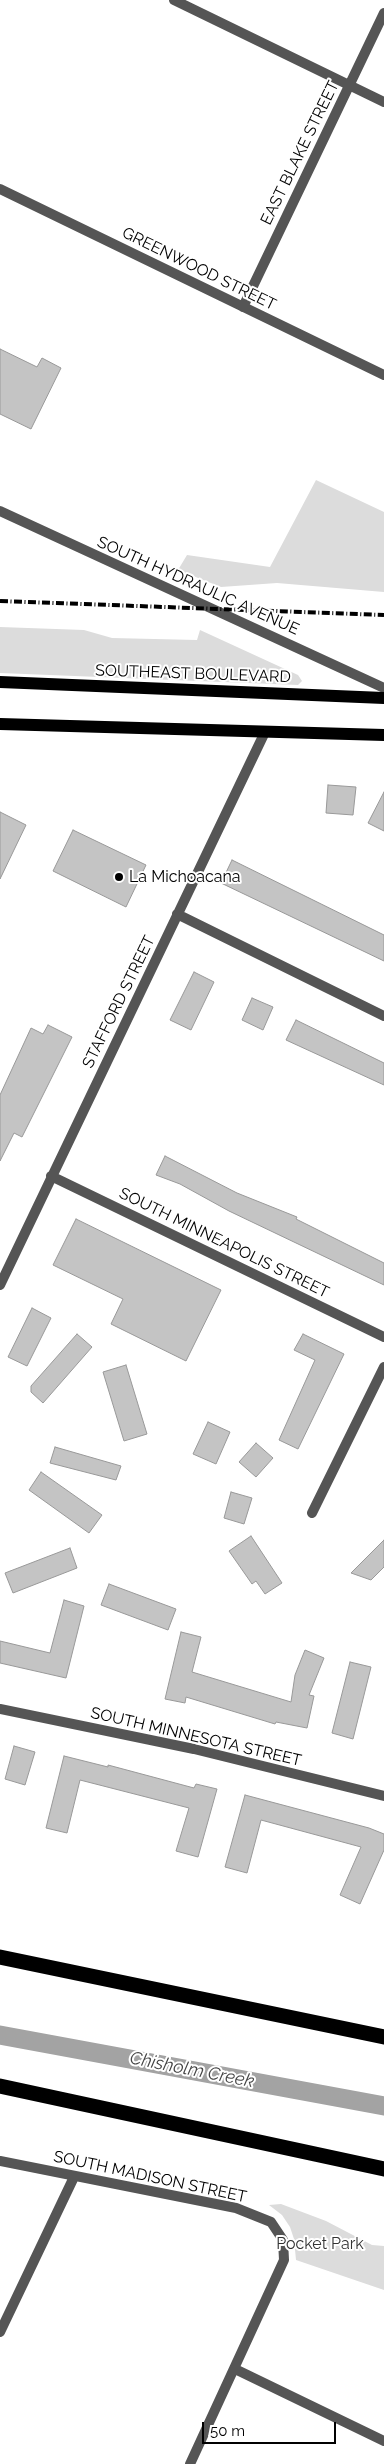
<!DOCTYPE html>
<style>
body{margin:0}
#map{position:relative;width:384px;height:2464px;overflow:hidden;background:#fff;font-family:Raleway,sans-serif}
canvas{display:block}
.scale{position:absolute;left:202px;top:2422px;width:134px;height:22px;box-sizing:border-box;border:2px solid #000;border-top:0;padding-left:6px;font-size:15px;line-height:18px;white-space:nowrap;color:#000;-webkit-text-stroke:4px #fff;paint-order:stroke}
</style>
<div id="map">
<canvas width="384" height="2464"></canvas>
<div class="scale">50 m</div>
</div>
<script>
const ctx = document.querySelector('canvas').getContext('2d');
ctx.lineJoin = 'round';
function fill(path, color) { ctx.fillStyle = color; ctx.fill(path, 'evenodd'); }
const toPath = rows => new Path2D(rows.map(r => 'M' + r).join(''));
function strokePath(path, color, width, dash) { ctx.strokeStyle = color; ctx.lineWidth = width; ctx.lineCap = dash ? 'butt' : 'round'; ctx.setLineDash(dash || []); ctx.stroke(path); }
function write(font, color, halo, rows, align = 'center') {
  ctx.font = font + ' Raleway,sans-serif'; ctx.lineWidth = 4; ctx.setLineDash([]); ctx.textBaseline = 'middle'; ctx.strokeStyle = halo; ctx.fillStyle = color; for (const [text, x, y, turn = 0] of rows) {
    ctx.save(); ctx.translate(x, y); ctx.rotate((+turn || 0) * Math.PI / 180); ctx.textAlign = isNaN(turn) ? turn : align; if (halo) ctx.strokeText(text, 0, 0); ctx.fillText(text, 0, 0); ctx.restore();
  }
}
fill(toPath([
 [316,480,384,512,384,592,277,583,221,587,178,570,187,555,270,567],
 [0,627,84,630,112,638,197,640,200,630,298,675,302,681,298,685,0,673],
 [281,2204,326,2221,372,2245,384,2246,384,2290,296,2260,294,2239,290,2227,282,2215,269,2205]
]), '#dcdcdc');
strokePath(toPath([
 [0,2035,384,2106]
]), '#a3a3a3', 19);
const building = toPath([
 [0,349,37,367,42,358,61,368,31,429,0,414,0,349],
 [328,785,356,787,353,815,326,813,328,785],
 [384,792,384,831,368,823,384,792],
 [0,812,26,825,0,879,0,812],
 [73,830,146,865,126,907,53,871,73,830],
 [232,860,384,935,384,961,221,883,232,860],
 [194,972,214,982,191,1030,170,1020,194,972],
 [252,998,273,1007,263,1030,242,1020,252,998],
 [296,1020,384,1063,384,1085,286,1040,296,1020],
 [48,1025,72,1037,22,1137,14,1133,0,1161,0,1095,31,1028,43,1034,48,1025],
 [165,1156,237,1193,297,1217,296,1219,384,1263,384,1285,229,1211,180,1184,156,1175,165,1156],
 [76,1219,221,1290,186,1361,111,1324,123,1299,53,1265,76,1219],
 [32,1308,51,1318,27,1366,8,1357,32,1308],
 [77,1334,92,1347,43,1403,31,1392,31,1386,77,1334],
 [303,1334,344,1354,298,1449,279,1440,315,1360,294,1350,303,1334],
 [126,1365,147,1434,124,1441,103,1372,126,1365],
 [208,1422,230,1432,216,1464,193,1454,208,1422],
 [256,1443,273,1458,256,1477,239,1462,256,1443],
 [55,1447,121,1466,116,1480,50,1463,55,1447],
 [41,1472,102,1515,89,1533,29,1490,41,1472],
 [231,1492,252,1498,244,1524,224,1518,231,1492],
 [251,1536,282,1583,265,1594,256,1581,252,1584,229,1551,251,1536],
 [384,1540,384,1567,371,1580,351,1573,384,1540],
 [70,1548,77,1568,13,1593,5,1573,70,1548],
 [109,1584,176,1609,168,1630,101,1605,109,1584],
 [64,1600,84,1606,66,1678,0,1663,0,1641,50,1653,64,1600],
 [181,1632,201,1637,192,1672,291,1702,295,1675,305,1650,324,1658,309,1695,314,1696,307,1728,276,1722,275,1724,186,1697,185,1703,165,1699,181,1632],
 [350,1662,371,1667,353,1739,332,1733,350,1662],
 [14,1746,35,1752,25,1785,5,1779,14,1746],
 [64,1756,108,1767,108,1765,194,1788,196,1784,217,1789,198,1857,176,1851,189,1808,80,1780,67,1833,46,1828,64,1756],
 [245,1795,369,1828,384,1834,384,1850,360,1904,340,1895,361,1847,261,1820,247,1873,225,1867,245,1795]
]);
fill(building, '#c4c4c4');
strokePath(building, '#999', 1);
strokePath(toPath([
 [174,0,384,102],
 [0,189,384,375],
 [243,307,384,13],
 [177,914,384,1016],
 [51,1176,384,1337],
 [0,1285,265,732],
 [312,1513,384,1367],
 [0,1709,194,1749,384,1796],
 [0,2161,236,2208,271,2222,283,2240,284,2260,190,2464],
 [0,2332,74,2177],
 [235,2369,384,2441]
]), '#555', 10);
strokePath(toPath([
 [0,511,384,688]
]), '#555', 10);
strokePath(toPath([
 [0,682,384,698],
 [0,724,384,735]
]), '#000', 12);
strokePath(toPath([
 [0,1957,384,2037],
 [0,2086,384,2169]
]), '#000', 15);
strokePath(toPath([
 [0,601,384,615]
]), '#000', 4, [8, 2.5, 1, 2.5]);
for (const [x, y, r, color] of [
 [119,877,5,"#000"]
]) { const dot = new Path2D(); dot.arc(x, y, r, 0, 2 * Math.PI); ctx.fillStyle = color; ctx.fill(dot); strokePath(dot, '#fff', 2); }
write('16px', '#000', '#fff', [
 ["EAST BLAKE STREET",300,153,-64],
 ["GREENWOOD STREET",199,269,26],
 ["SOUTH HYDRAULIC AVENUE",198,586,24],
 ["SOUTHEAST BOULEVARD",193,674,2],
 ["STAFFORD STREET",119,1002,-64],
 ["SOUTH MINNEAPOLIS STREET",224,1243,26],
 ["SOUTH MINNESOTA STREET",196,1737,13],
 ["SOUTH MADISON STREET",150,2177,12]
]);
write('16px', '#000', '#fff', [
 ["La Michoacana",129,877]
], 'left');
write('16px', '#333', '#fff', [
 ["Pocket Park",320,2244]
]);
write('italic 18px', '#444', '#fff', [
 ["Chisholm Creek",192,2070,11]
]);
</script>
